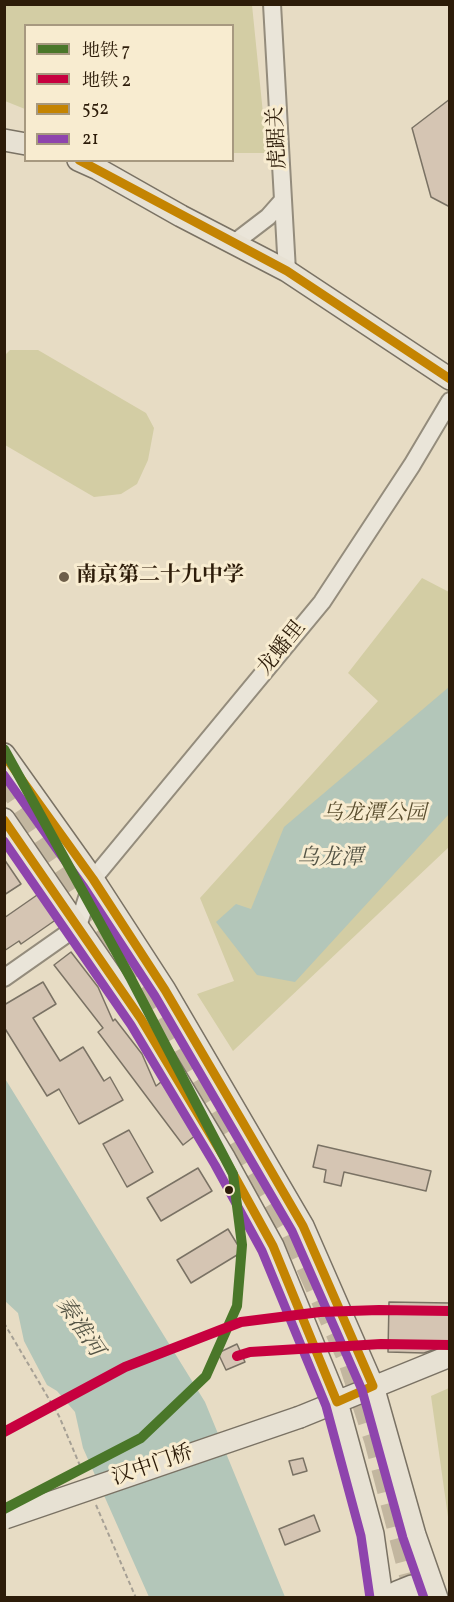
<!DOCTYPE html>
<meta charset="utf-8">
<style>
body{margin:0}
#map{position:relative;width:454px;height:1602px;overflow:hidden;background:#e7dcc4;font-family:Vollkorn,"Noto Serif SC",serif}
canvas{display:block}
.frame{position:absolute;inset:0;border:6px solid #2d1c09;pointer-events:none}
.legend{position:absolute;left:24px;top:24px;width:210px;height:138px;box-sizing:border-box;background:#f8ecd0;border:2px solid #a79980;margin:0;padding:8px 10px;list-style:none;font-size:18px;color:#2d1c09}
.legend li{display:flex;align-items:center;gap:12px;height:30px}
.legend b{width:30px;border:2px solid #a79980}
</style>
<div id="map">
<canvas width="454" height="1602"></canvas>
<div class="frame"></div>
<ul class="legend">
<li><b style="height:8px;background:#4a7729"></b>地铁 7</li>
<li><b style="height:8px;background:#c7003f"></b>地铁 2</li>
<li><b style="height:8px;background:#c48402"></b>552</li>
<li><b style="height:8px;background:#8e44ad"></b>21</li>
</ul>
</div>
<script>
const ctx = document.querySelector('canvas').getContext('2d');
ctx.lineJoin = 'round';
function fill(path, color) { ctx.fillStyle = color; ctx.fill(path, 'evenodd'); }
const toPath = rows => new Path2D(rows.map(r => 'M' + r).join(''));
function strokePath(path, color, width, dash) { ctx.strokeStyle = color; ctx.lineWidth = width; ctx.lineCap = dash ? 'butt' : 'round'; ctx.setLineDash(dash || []); ctx.stroke(path); }
function write(font, color, halo, rows, align = 'center') {
  ctx.font = font + ' Vollkorn,"Noto Serif SC",serif'; ctx.lineWidth = 6; ctx.setLineDash([]); ctx.textBaseline = 'middle'; ctx.strokeStyle = halo; ctx.fillStyle = color; for (const [text, x, y, turn = 0] of rows) {
    ctx.save(); ctx.translate(x, y); ctx.rotate((+turn || 0) * Math.PI / 180); ctx.textAlign = isNaN(turn) ? turn : align; if (halo) ctx.strokeText(text, 0, 0); ctx.fillText(text, 0, 0); ctx.restore();
  }
}
fill(toPath([
 [4,5,252,5,267,153,233,153,232,26,26,26,25,109,5,101],
 [10,350,38,350,146,413,154,428,148,460,137,484,121,494,94,497,5,445,5,355],
 [422,578,449,592,449,847,233,1051,197,994,234,981,200,898,378,701,348,673],
 [449,1388,449,1524,431,1396]
]), '#d3cda4');
fill(toPath([
 [449,687,449,814,295,982,257,975,216,922,236,904,251,909,284,827],
 [4,1077,205,1402,285,1597,149,1597,83,1448,75,1412,57,1391,47,1385,24,1341,18,1313,5,1301]
]), '#b3c6b9');
const building = toPath([
 [450,99,450,207,431,197,412,128,450,99],
 [4,859,21,884,4,895,4,859],
 [40,893,57,919,21,944,19,941,4,951,4,918,40,893],
 [71,952,98,987,113,1021,115,1019,142,1054,156,1086,161,1082,174,1099,196,1135,183,1145,98,1032,103,1028,54,965,71,952],
 [43,982,56,1004,33,1018,60,1061,83,1047,104,1081,110,1077,123,1100,79,1124,59,1089,47,1096,4,1027,4,1005,43,982],
 [129,1130,153,1172,127,1187,103,1144,129,1130],
 [318,1145,431,1171,426,1191,344,1172,341,1186,324,1182,326,1170,313,1167,318,1145],
 [198,1168,212,1191,161,1221,147,1198,198,1168],
 [228,1229,242,1252,191,1283,177,1260,228,1229],
 [389,1302,450,1303,450,1344,424,1353,388,1352,389,1302],
 [237,1344,245,1362,226,1370,218,1353,237,1344],
 [303,1458,307,1471,293,1475,289,1461,303,1458],
 [314,1515,320,1531,285,1545,279,1529,314,1515]
]);
fill(building, '#d5c5b3');
strokePath(building, '#7a7264', 1.5);
strokePath(toPath([
 [4,777,152,996,293,1233,349,1358,376,1440,417,1598]
]), '#c2b69f', 24, [24, 12]);
const minor = toPath([
 [272,4,287,271],
 [234,243,268,217,283,200],
 [4,978,78,926,93,879,322,602,412,465,450,401]
]);
const major = toPath([
 [4,140,26,144],
 [78,160,98,169,181,216,287,271,450,379],
 [4,754,93,879,165,990,303,1226,373,1386,415,1535,437,1598],
 [4,819,141,1019,225,1159,273,1246,337,1402,373,1534,382,1598],
 [300,1417,450,1356],
 [392,1598,397,1592,412,1586,428,1589,434,1598]
]);
strokePath(minor, '#948c7c', 20);
strokePath(major, '#7a7264', 24);
strokePath(toPath([
 [4,1323,59,1416,84,1475],
 [96,1505,136,1598]
]), '#a6a095', 2, [4.5, 3]);
strokePath(minor, '#eae5d9', 16);
strokePath(major, '#e7e1d3', 21);
const majorBridge = toPath([
 [5,1518,300,1417]
]);
strokePath(majorBridge, '#7a7264', 24, []);
strokePath(majorBridge, '#e7e1d3', 21);
strokePath(toPath([
 [79,160,287,271,450,379],
 [4,755,93,879,165,990,242,1121,303,1226,373,1386,337,1402,273,1246,225,1159,141,1019,4,820]
]), '#c48402', 9);
strokePath(toPath([
 [4,775,83,886,155,996,292,1231,362,1390,403,1538,424,1598],
 [4,841,131,1025,215,1165,262,1251,326,1406,361,1536,370,1598]
]), '#8e44ad', 9);
strokePath(toPath([
 [4,749,130,977,233,1174,242,1245,237,1306,206,1376,141,1438,4,1509]
]), '#4a7729', 10);
strokePath(toPath([
 [237,1356,250,1352,381,1344,450,1345],
 [4,1432,125,1367,241,1322,320,1312,379,1310,450,1311]
]), '#c7003f', 10);
for (const [x, y, r, color] of [
 [64,577,6,"#6e5f4a"],
 [229,1190,5,"#2d1c09"]
]) { const dot = new Path2D(); dot.arc(x, y, r, 0, 2 * Math.PI); ctx.fillStyle = color; ctx.fill(dot); strokePath(dot, '#f8ecd0', 2); }
write('21px', '#2d1c09', '#f8ecd0', [
 ["虎踞关",279,138,-93],
 ["龙蟠里",283,649,-51],
 ["汉中门桥",153,1467,-19]
]);
write('bold 21px', '#2d1c09', '#f8ecd0', [
 ["南京第二十九中学",76,577]
], 'left');
write('italic 21px', '#5a4e2f', '#f8ecd0', [
 ["乌龙潭公园",374,815]
]);
write('italic 22px', '#545445', '#f8ecd0', [
 ["乌龙潭",330,860],
 ["秦淮河",78,1328,56]
]);
</script>
